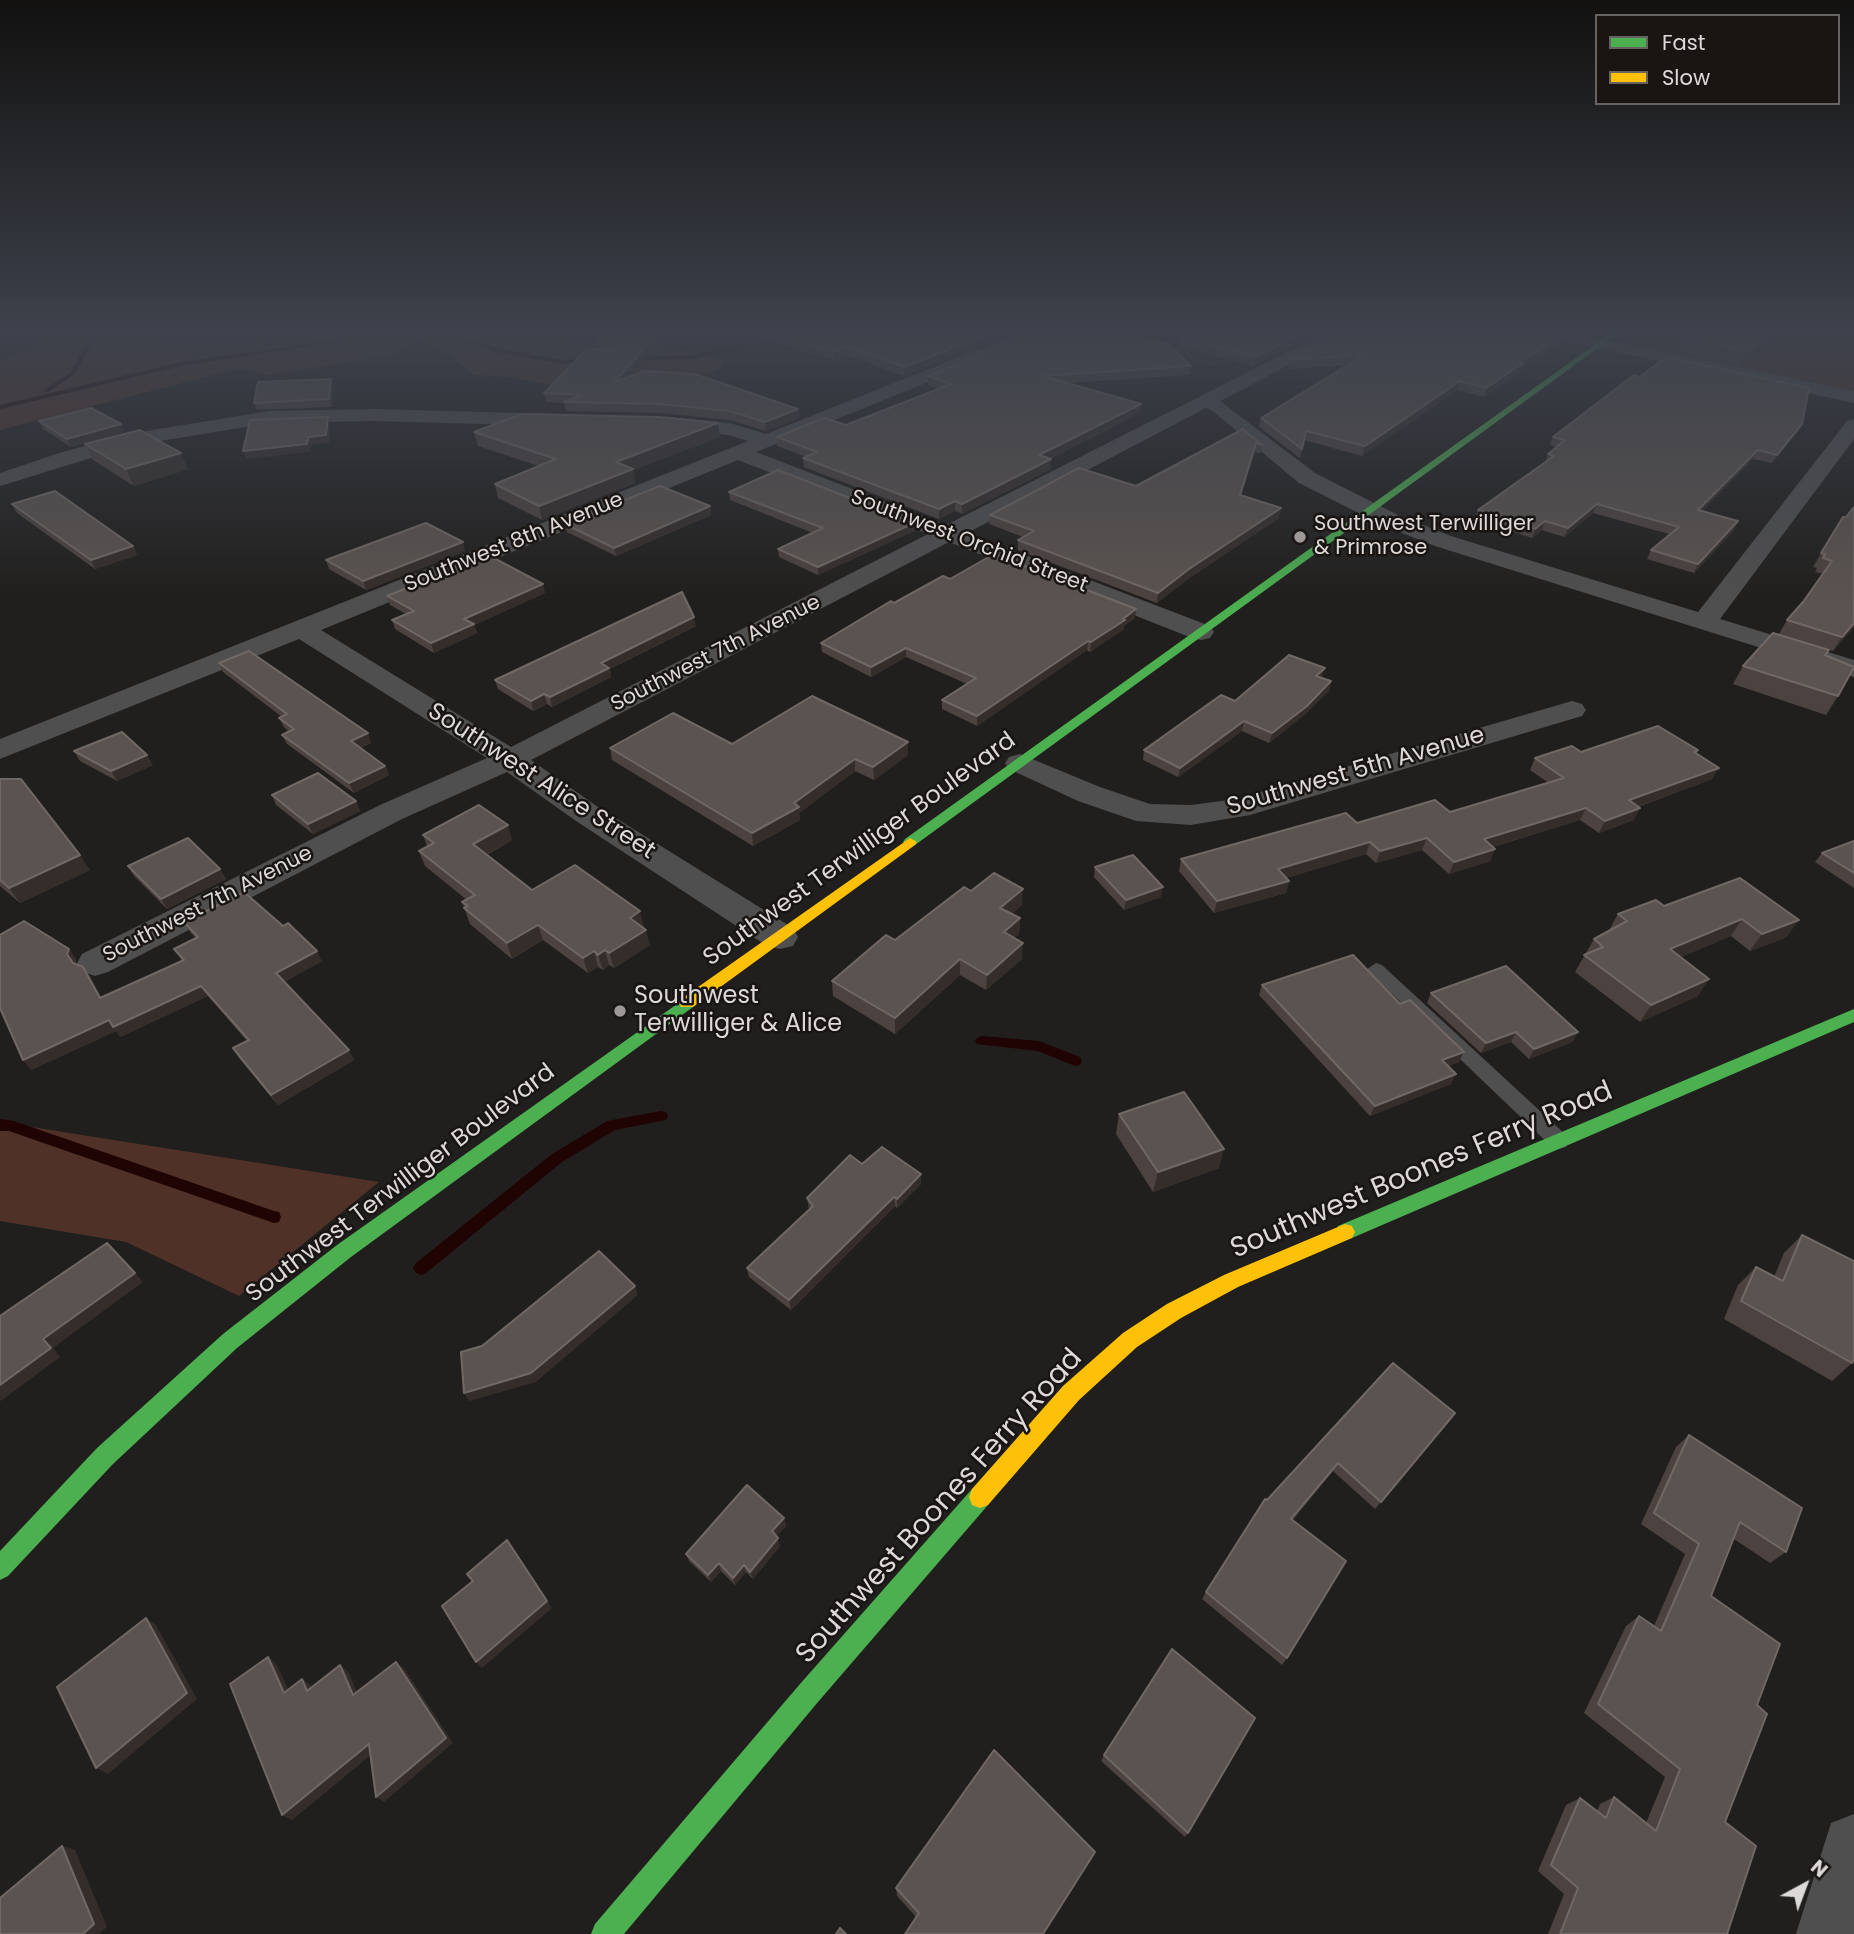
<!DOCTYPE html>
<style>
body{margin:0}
#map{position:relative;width:1854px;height:1934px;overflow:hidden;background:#211f1d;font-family:Poppins,sans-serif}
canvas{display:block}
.legend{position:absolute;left:1595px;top:14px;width:245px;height:91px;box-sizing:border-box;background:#191513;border:2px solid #676362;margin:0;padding:9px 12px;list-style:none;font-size:21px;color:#dcd9d8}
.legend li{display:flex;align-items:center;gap:14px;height:35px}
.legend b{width:35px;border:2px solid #676362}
.north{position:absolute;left:1770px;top:1850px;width:70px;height:70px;-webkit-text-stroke:5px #191513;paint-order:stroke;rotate:41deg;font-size:19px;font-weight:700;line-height:28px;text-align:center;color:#dcd9d8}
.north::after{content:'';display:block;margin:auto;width:24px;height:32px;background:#dcd9d8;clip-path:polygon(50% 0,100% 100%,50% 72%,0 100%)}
</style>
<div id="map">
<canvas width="1854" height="1934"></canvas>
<ul class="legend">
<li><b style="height:9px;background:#4caf50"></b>Fast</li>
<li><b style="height:9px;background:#ffc107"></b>Slow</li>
</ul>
<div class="north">N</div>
</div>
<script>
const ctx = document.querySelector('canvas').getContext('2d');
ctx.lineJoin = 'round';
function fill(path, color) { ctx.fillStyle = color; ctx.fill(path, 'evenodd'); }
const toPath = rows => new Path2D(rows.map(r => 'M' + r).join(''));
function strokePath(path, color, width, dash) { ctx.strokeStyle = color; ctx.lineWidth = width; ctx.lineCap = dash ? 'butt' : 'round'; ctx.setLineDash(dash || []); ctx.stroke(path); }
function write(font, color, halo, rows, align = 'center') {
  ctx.font = font + ' Poppins,sans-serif'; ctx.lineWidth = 5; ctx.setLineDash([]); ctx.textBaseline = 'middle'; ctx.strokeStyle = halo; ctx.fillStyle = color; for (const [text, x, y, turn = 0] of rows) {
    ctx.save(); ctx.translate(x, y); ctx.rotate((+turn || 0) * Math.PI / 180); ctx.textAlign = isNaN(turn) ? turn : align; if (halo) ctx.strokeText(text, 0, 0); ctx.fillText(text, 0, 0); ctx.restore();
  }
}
fill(toPath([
 [55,335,139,335,164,343,217,347,309,335,512,335,542,341,610,343,695,351,714,356,723,362,722,367,712,372,665,381,562,387,510,377,474,375,434,345,418,341,388,356,281,373,270,375,240,368,0,430,0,361],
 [1643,335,1721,335,1774,345,1785,335,1854,335,1854,393,1628,347],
 [0,1122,379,1182,239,1296,126,1242,0,1221]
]), '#4f3127');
fill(toPath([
 [91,335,97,335,75,374,48,392,44,392,44,390,71,372,91,335],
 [373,335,385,335,186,365,0,409,0,405,186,361,373,335],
 [444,335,452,335,500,349,562,360,590,358,593,360,562,364,499,353,444,335],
 [747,344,749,347,693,359,629,361,626,359,629,357,693,355,747,344],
 [982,1036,1039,1041,1080,1057,1082,1061,1080,1065,1075,1066,1038,1051,977,1044,975,1041,977,1038,982,1036],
 [661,1111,666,1112,668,1116,666,1120,615,1130,562,1162,426,1273,421,1275,416,1273,413,1268,416,1263,552,1154,607,1121,661,1111],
 [0,1119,14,1121,274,1211,279,1212,281,1217,279,1222,274,1223,9,1131,0,1131,0,1119]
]), '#200303');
strokePath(toPath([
 [1170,345,1202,362,1217,364]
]), '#5a5958', 2.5, [1, 2.5]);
fill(toPath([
 [1376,963,1382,965,1566,1135,1569,1141,1566,1147,1559,1149,1552,1147,1370,973,1367,969,1376,963]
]), '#504f4f');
fill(toPath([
 [1014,335,1037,335,1034,339,756,452,946,525,1321,335,1341,335,1339,339,1220,401,1315,473,1398,515,1451,536,1698,612,1847,421,1854,419,1854,439,1720,619,1854,660,1854,677,1435,546,1382,525,1299,483,1214,412,1206,408,967,533,1210,626,1214,632,1210,638,1201,640,1192,638,949,542,531,760,598,807,793,928,798,937,793,946,780,949,767,946,576,821,507,772,402,819,108,972,95,976,82,972,77,963,82,954,380,805,487,758,299,639,0,759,0,739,748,441,728,435,661,427,658,423,661,419,668,417,730,423,766,434,1014,335],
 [738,460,928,534,511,747,321,630,738,460],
 [1551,335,1582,335,1854,391,1854,403,1560,340,1551,335],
 [375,409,557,414,567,420,557,426,375,421,269,423,130,446,0,486,0,473,59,453,128,434,269,411,375,409],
 [1572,701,1582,704,1586,710,1582,716,1250,815,1191,825,1136,821,1078,801,1009,769,1005,763,1009,757,1020,754,1100,787,1150,804,1191,805,1236,799,1572,701],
 [1854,1814,1854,1934,1796,1934,1831,1823,1854,1814]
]), '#504f4f');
fill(toPath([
 [1608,335,1616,335,915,845,905,845,903,842,905,839,1608,335],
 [687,997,693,999,695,1003,693,1007,351,1257,237,1348,113,1464,8,1576,0,1580,0,1551,97,1448,223,1334,337,1245,687,997],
 [1854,1009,1854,1022,1352,1238,1345,1240,1338,1238,1335,1232,1338,1226,1854,1009],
 [980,1486,988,1489,991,1497,988,1505,818,1702,624,1934,591,1934,595,1924,800,1684,972,1489,980,1486]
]), '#4caf50');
fill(toPath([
 [910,838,917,842,915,845,693,1007,681,1007,679,1003,681,999,910,838],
 [1345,1224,1352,1226,1355,1232,1352,1238,1238,1287,1181,1318,1137,1347,1079,1400,988,1505,980,1508,972,1505,969,1497,972,1489,1063,1386,1123,1333,1167,1304,1224,1275,1345,1224]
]), '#ffc107');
fill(toPath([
 [664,335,628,377,798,409,799,418,766,431,730,420,661,413,566,411,564,403,546,402,544,393,606,349,599,346,598,338],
 [750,335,1008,335,904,376,849,356,834,361],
 [1160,335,1316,335,1254,366,1181,347,1177,338],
 [1564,335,1561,343,1521,368,1520,372,1484,397,1457,390,1362,456,1304,440,1300,458,1259,427,1261,418,1348,365,1288,369,1289,360],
 [1775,335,1741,365,1679,352,1685,338],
 [1191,366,1189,375,1068,383,1141,404,1139,413,1050,459,1051,469,962,514,955,511,939,519,804,467,803,458,806,457,777,446,777,437,846,425,939,389,928,385,928,376],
 [331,379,333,387,332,407,257,410,254,403],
 [39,421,124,432,71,447,43,429],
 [718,423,720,437,633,470,635,483,542,520,498,498,495,484,539,466,478,446,474,432],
 [1243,429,1262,445,1260,454,1255,452,1241,496,1279,518,1188,579,1157,603,1018,550,1018,540,1023,537,989,524,990,515,1136,486],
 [1797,432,1772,463,1753,459,1702,511,1734,530,1694,573,1647,559,1651,550,1669,534,1593,513,1564,537,1542,530,1532,538,1475,519,1478,510,1545,463,1548,454,1557,447,1550,445,1553,437],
 [85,444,188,469,134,486,93,460],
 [729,492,914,531,818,575,779,557,778,549,813,533,730,500],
 [12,504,133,546,137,555,95,569,17,513],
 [710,506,711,515,616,556,567,532,565,524],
 [1843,517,1854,627,1833,651,1779,634,1787,620,1803,602,1823,574,1815,572,1817,568,1813,567],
 [465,551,366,590,329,569,326,560],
 [950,579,1135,618,1124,626,1124,629,1090,652,1087,650,977,726,942,709,942,700,967,684,906,657,871,677,822,652,821,643,894,603],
 [545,593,474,625,477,633,434,653,395,629,392,620,406,614,390,605,387,596],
 [696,626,610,669,611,677,552,707,547,704,533,711,498,689,495,680],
 [219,663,368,733,371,743,361,748,385,766,389,775,354,793,287,744,282,735,289,732,284,727,279,718,282,717,223,672],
 [1743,666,1838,696,1826,715,1733,684],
 [1322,677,1321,678,1331,681,1329,691,1304,715,1269,743,1242,731,1178,777,1143,760,1144,750,1235,701],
 [908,742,908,755,874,780,855,771,799,813,800,820,753,846,612,760,610,748,732,744],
 [1698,750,1697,753,1712,779,1638,807,1634,820,1599,833,1580,820,1493,847,1495,849,1490,861,1449,874,1422,850,1376,863,1366,854,1286,878,1289,881,1286,893,1214,913,1179,871,1181,859,1357,823,1450,812,1549,783,1530,770,1535,758,1581,752],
 [74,751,153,765,117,781,80,761],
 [0,779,90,870,20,903,0,886],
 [272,795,356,801,360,811,313,834,276,805],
 [423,835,512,840,487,855,532,890,644,927,650,945,614,968,609,965,603,970,598,967,588,973,543,940,512,959,470,924,462,902,467,900,425,866,419,851,427,846],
 [1854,841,1854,888,1815,862,1822,853],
 [128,866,220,869,226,879,167,909,134,876],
 [1095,867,1161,897,1124,910,1094,877],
 [1740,878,1787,937,1750,951,1731,936,1681,957,1698,996,1640,1022,1575,972,1594,939,1608,932,1618,914,1664,906],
 [971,891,1022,905,1011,914,1020,918,1019,934,1014,938,1022,959,986,990,960,975,895,1034,833,996,832,981],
 [184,922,322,961,284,982,354,1060,278,1105,239,1058,233,1048,247,1041,208,996,120,1037,116,1031,31,1070,69,949,76,959,75,964,83,967,90,977,101,997,182,961,174,949,196,938,190,932],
 [1262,985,1400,1004,1459,1062,1448,1066,1451,1084,1370,1116,1259,995],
 [1431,993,1578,1032,1572,1042,1529,1059,1511,1042,1481,1053,1427,1003],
 [1119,1114,1219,1168,1153,1192,1116,1134],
 [862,1164,921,1184,897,1208,895,1206,791,1310,749,1277,747,1268,809,1209,807,1198],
 [1802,1235,1852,1363,1832,1381,1724,1319,1738,1285,1756,1267,1774,1277,1784,1253],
 [1393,1363,1455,1413,1375,1509,1333,1471,1293,1520,1287,1658,1282,1665,1202,1599,1206,1592,1267,1500],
 [1689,1435,1786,1552,1770,1563,1734,1539,1711,1596,1757,1705,1725,1822,1727,1934,1548,1934,1564,1894,1538,1871,1566,1805,1580,1798,1597,1811,1600,1804,1614,1797,1646,1823,1665,1777,1584,1713,1626,1626,1639,1616,1654,1626,1685,1554,1641,1524,1676,1447],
 [784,1518,786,1526,776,1536,780,1546,753,1579,746,1572,735,1585,721,1571,711,1582,689,1561,686,1554],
 [1104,1755,1188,1833,1185,1837,1101,1761],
 [896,1888,1043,1934,916,1917,897,1896]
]), '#4c423f');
fill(toPath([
 [656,335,664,335,617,391,615,382],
 [987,335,1008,335,904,376,904,367],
 [1301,335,1316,335,1254,366,1255,357],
 [1564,335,1561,343,1521,368,1520,372,1484,397,1486,388,1519,362],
 [1766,335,1775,335,1741,365,1748,351],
 [849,347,849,356,834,361,834,352],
 [331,379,333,387,332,407,329,399],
 [1460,381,1457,390,1362,456,1365,446],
 [1141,404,1139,413,1038,465,1039,455],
 [798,409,799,418,766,431,765,422],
 [328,417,330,424,329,443,311,445,310,452,246,459,243,451,308,437],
 [718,423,720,437,633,470,635,483,542,520,539,506,616,462],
 [121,424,124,432,71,447,67,439],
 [1802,424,1797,432,1772,463,1777,455],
 [1256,443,1255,452,1238,505,1240,495],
 [1758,450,1753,459,1694,520,1698,510],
 [181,453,188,469,134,486,126,469],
 [1051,459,1051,469,962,514,962,504],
 [955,501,955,511,939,519,939,509],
 [1597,504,1593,513,1564,537,1568,528],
 [710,506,711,515,616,556,614,548],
 [1281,508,1279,518,1188,579,1157,603,1158,593,1189,569],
 [1545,521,1542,530,1532,538,1535,529],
 [1738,521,1734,530,1694,573,1698,564],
 [914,523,914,531,818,575,818,567],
 [463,542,465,551,366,590,363,581],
 [133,546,137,555,95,569,91,560],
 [543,584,545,593,474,625,477,633,434,653,431,643,464,619],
 [1136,609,1135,618,1124,626,1124,629,1090,652,1091,642],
 [694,617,696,626,610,669,611,677,552,707,550,697,601,663],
 [1854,623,1854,627,1833,651,1842,637],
 [1088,641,1087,650,977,726,977,716],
 [906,648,906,657,871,677,871,667],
 [1325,668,1322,677,1314,685,1316,676],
 [1331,681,1329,691,1304,715,1269,743,1272,733],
 [544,694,547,704,533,711,531,701],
 [1244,721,1242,731,1178,777,1180,768],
 [368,733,371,743,355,751,351,741],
 [908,742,908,755,874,780,873,767],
 [147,755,153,765,117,781,111,771],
 [855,759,855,771,799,813,800,820,753,846,752,833],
 [385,766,389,775,354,793,349,783],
 [1719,768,1712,779,1623,812,1629,800],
 [356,801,360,811,313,834,308,824],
 [1586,808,1580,820,1479,851,1484,839],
 [1640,808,1634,820,1599,833,1605,821],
 [508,825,512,840,478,859,473,844],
 [1427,838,1422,850,1376,863,1380,851],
 [1370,842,1366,854,1275,881,1278,869],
 [1495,849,1490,861,1449,874,1454,862],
 [80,855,90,870,20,903,9,888],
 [220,869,226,879,167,909,161,899],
 [1289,881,1286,893,1214,913,1217,901],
 [1163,887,1161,897,1124,910,1126,900],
 [1023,889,1022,905,999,923,1000,908],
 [640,911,644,927,634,933,630,918],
 [1020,918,1019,934,1003,948,1004,932],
 [1742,919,1731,936,1659,966,1670,949],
 [1799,920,1787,937,1750,951,1762,934],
 [538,925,543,940,512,959,507,943],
 [646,930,650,945,614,968,609,953],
 [1023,943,1022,959,986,990,987,975],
 [69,949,76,959,75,964,73,963,67,954],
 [605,950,609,965,603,970,598,955],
 [317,951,322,961,282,983,276,973],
 [594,951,598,967,588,973,583,958],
 [960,959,960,975,895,1034,895,1018],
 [83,967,90,977,107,1008,100,998],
 [1709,979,1698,996,1640,1022,1651,1005],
 [201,986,208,996,120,1037,116,1031,31,1070,23,1060,109,1020],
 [1516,1032,1511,1042,1481,1053,1486,1043],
 [1578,1032,1572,1042,1529,1059,1534,1049],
 [349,1050,354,1060,278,1105,271,1095],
 [1464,1052,1459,1062,1437,1070,1442,1060],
 [1456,1074,1451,1084,1370,1116,1375,1106],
 [1224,1149,1219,1168,1153,1192,1158,1172],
 [921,1174,921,1184,897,1208,897,1199],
 [894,1197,895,1206,791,1310,789,1300],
 [135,1273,143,1282,53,1348,60,1357,1,1401,0,1400,0,1385,43,1339],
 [635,1286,638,1295,536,1382,469,1401,464,1393],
 [1455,1413,1449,1422,1375,1509,1381,1502],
 [1338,1463,1333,1471,1287,1527,1291,1519],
 [784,1518,786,1526,774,1539,772,1531],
 [778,1538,780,1546,753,1579,750,1572],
 [507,1540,552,1608,482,1668,476,1662],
 [719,1563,721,1571,711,1582,708,1575],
 [744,1565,746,1572,735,1585,733,1578],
 [146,1618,156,1625,197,1699,108,1774,96,1768],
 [268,1657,276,1663,293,1699,284,1693],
 [396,1662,404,1668,453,1743,384,1802,376,1797],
 [340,1665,348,1671,361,1701,353,1695],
 [302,1679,311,1685,316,1698,307,1691],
 [369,1744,377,1750,292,1820,282,1815],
 [62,1846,75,1850,107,1927,99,1934,83,1934]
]), '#342d2a');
const building = toPath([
 [601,335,656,335,615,382,644,371,695,374,798,409,765,422,729,411,660,404,564,402,583,395,544,393,587,349,627,348,598,338,601,335],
 [776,335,987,335,904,367,849,347,834,352,776,335],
 [1031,335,1131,335,1169,344,1191,366,1043,376,1141,404,1039,455,1051,459,962,504,955,501,939,509,803,458,817,452,777,437,824,418,846,425,951,384,928,376,1031,335],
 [1180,335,1301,335,1255,357,1182,338,1180,335],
 [1339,335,1564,335,1519,362,1523,363,1486,388,1460,381,1365,446,1306,431,1302,449,1261,418,1364,355,1289,360,1339,335],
 [1690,335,1766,335,1748,351,1685,338,1690,335],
 [1666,357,1809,388,1802,424,1777,455,1758,450,1698,510,1738,521,1698,564,1651,550,1679,527,1597,504,1568,528,1545,521,1535,529,1478,510,1554,456,1548,454,1565,440,1553,437,1634,375,1640,377,1666,357],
 [331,379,329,399,254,403,258,382,331,379],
 [91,408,121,424,67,439,39,421,91,408],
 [522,414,659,417,718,423,616,462,633,469,539,506,495,484,556,459,474,432,522,414],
 [328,417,326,435,308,437,307,444,243,451,250,420,328,417],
 [1243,429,1262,445,1256,443,1240,495,1281,508,1189,569,1158,593,1018,540,1034,531,990,515,1079,468,1136,486,1243,429],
 [140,430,181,453,126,469,85,444,140,430],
 [778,470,914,523,818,567,778,549,823,528,729,492,778,470],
 [660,486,710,506,614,548,565,524,660,486],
 [55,491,133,546,91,560,12,504,55,491],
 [1854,507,1854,623,1842,637,1787,620,1803,602,1832,561,1823,558,1825,554,1821,553,1843,517,1846,517,1854,507],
 [426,523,463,542,363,581,326,560,426,523],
 [994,554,1136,609,1123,619,1125,620,1091,642,1088,641,977,716,942,700,976,678,906,648,871,667,821,643,891,601,894,603,943,576,950,579,994,554],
 [488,555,543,584,464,619,474,624,431,643,392,620,414,611,387,596,488,555],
 [682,592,694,617,601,663,609,668,550,697,544,694,531,701,495,680,682,592],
 [1773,633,1829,650,1825,655,1854,667,1838,696,1743,666,1773,633],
 [249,651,368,733,351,741,385,766,349,783,282,735,294,729,279,718,287,714,219,663,249,651],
 [1289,655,1325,668,1316,676,1331,681,1307,706,1272,733,1244,721,1180,768,1144,750,1221,695,1235,701,1289,655],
 [812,696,908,742,873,767,855,759,794,803,799,807,752,833,610,748,673,713,732,744,812,696],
 [1658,726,1698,750,1694,752,1719,768,1629,800,1640,808,1605,821,1586,808,1484,839,1495,849,1454,862,1427,838,1380,851,1370,842,1278,869,1289,881,1217,901,1181,859,1346,813,1357,823,1435,800,1450,812,1564,778,1535,758,1572,746,1581,752,1658,726],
 [122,732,147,755,111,771,74,751,122,732],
 [318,773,356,801,308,824,272,795,318,773],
 [0,779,21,779,80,855,9,888,0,880,0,779],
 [479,805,508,825,473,844,532,890,575,865,640,911,630,918,646,930,609,953,605,950,598,955,594,951,583,958,538,925,507,943,464,908,468,906,462,902,475,895,419,851,434,843,423,835,479,805],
 [188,838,220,869,161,899,128,866,188,838],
 [1854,841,1854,873,1822,853,1854,841],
 [1133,855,1163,887,1126,900,1095,867,1133,855],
 [994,873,1023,889,1000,908,1020,918,1004,932,1023,943,987,975,960,959,895,1018,832,981,886,935,895,940,964,887,971,891,994,873],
 [1740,878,1799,920,1762,934,1742,919,1670,949,1709,979,1651,1005,1584,955,1603,947,1594,939,1627,921,1618,914,1656,900,1664,906,1740,878],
 [244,892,283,926,288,923,317,951,276,973,349,1050,271,1095,233,1048,249,1040,201,986,113,1027,109,1020,23,1060,0,1008,0,935,24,921,69,949,67,954,73,963,83,967,100,998,184,960,174,949,198,937,184,922,244,892],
 [1353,955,1400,1004,1410,1000,1464,1052,1442,1060,1456,1074,1375,1106,1262,985,1353,955],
 [1506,966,1578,1032,1534,1049,1516,1032,1486,1043,1431,993,1506,966],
 [1184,1092,1224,1149,1158,1172,1119,1114,1184,1092],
 [882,1147,921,1174,897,1199,894,1197,789,1300,747,1268,813,1206,807,1198,850,1155,862,1164,882,1147],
 [1802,1235,1854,1261,1854,1359,1852,1363,1741,1301,1756,1267,1783,1281,1802,1235],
 [107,1243,135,1273,43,1339,51,1348,0,1385,0,1316,107,1243],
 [599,1251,635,1286,531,1373,464,1393,461,1352,482,1346,599,1251],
 [1393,1363,1455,1413,1381,1502,1338,1463,1291,1519,1346,1561,1287,1658,1206,1592,1265,1499,1267,1500,1393,1363],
 [1689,1435,1802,1508,1786,1552,1740,1522,1711,1596,1780,1644,1757,1705,1767,1714,1725,1822,1756,1846,1727,1934,1560,1934,1578,1888,1551,1865,1580,1798,1606,1818,1614,1797,1656,1831,1680,1769,1598,1704,1639,1616,1661,1631,1699,1544,1654,1513,1689,1435],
 [747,1485,784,1518,772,1531,778,1538,750,1572,744,1565,733,1578,719,1563,708,1575,686,1554,747,1485],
 [507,1540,547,1601,476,1662,442,1606,473,1581,467,1574,507,1540],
 [146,1618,187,1693,96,1768,57,1687,146,1618],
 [1172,1649,1255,1718,1188,1833,1104,1755,1172,1649],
 [268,1657,284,1693,302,1679,307,1691,340,1665,353,1695,396,1662,446,1738,376,1797,369,1744,282,1815,230,1684,268,1657],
 [994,1750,1095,1852,1043,1934,905,1934,919,1913,896,1888,994,1750],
 [62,1846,94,1924,83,1934,0,1934,0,1898,62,1846],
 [840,1928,846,1934,836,1934,840,1928]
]);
fill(building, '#5b534f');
strokePath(building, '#706864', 2);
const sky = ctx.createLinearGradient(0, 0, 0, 605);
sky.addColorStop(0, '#121110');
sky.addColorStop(0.55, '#3d424c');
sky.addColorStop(1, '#3d424c00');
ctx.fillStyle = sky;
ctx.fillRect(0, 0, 1854, 605);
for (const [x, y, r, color] of [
 [1300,537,7,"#9b9897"],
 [620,1011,7,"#9b9897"]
]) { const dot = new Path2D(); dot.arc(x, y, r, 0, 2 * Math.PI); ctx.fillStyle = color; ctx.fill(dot); strokePath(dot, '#191513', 2.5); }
write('21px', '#dcd9d8', '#191513', [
 ["Southwest Terwilliger",1314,525],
 ["& Primrose",1314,549]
], 'left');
write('21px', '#dcd9d8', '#191513', [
 ["Southwest Orchid Street",969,542,21],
 ["Southwest 8th Avenue",514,543,-22],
 ["Southwest 7th Avenue",716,654,-27],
 ["Southwest 7th Avenue",208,905,-27]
]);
write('24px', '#dcd9d8', '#191513', [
 ["Southwest 5th Avenue",1356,772,-16],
 ["Southwest Alice Street",541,782,33],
 ["Southwest Terwilliger Boulevard",860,850,-36],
 ["Southwest Terwilliger Boulevard",401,1184,-37]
]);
write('24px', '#dcd9d8', '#191513', [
 ["Southwest",634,997],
 ["Terwilliger & Alice",634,1025]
], 'left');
write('28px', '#dcd9d8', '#191513', [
 ["Southwest Boones Ferry Road",1422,1171,-23],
 ["Southwest Boones Ferry Road",940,1507,-48]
]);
</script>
